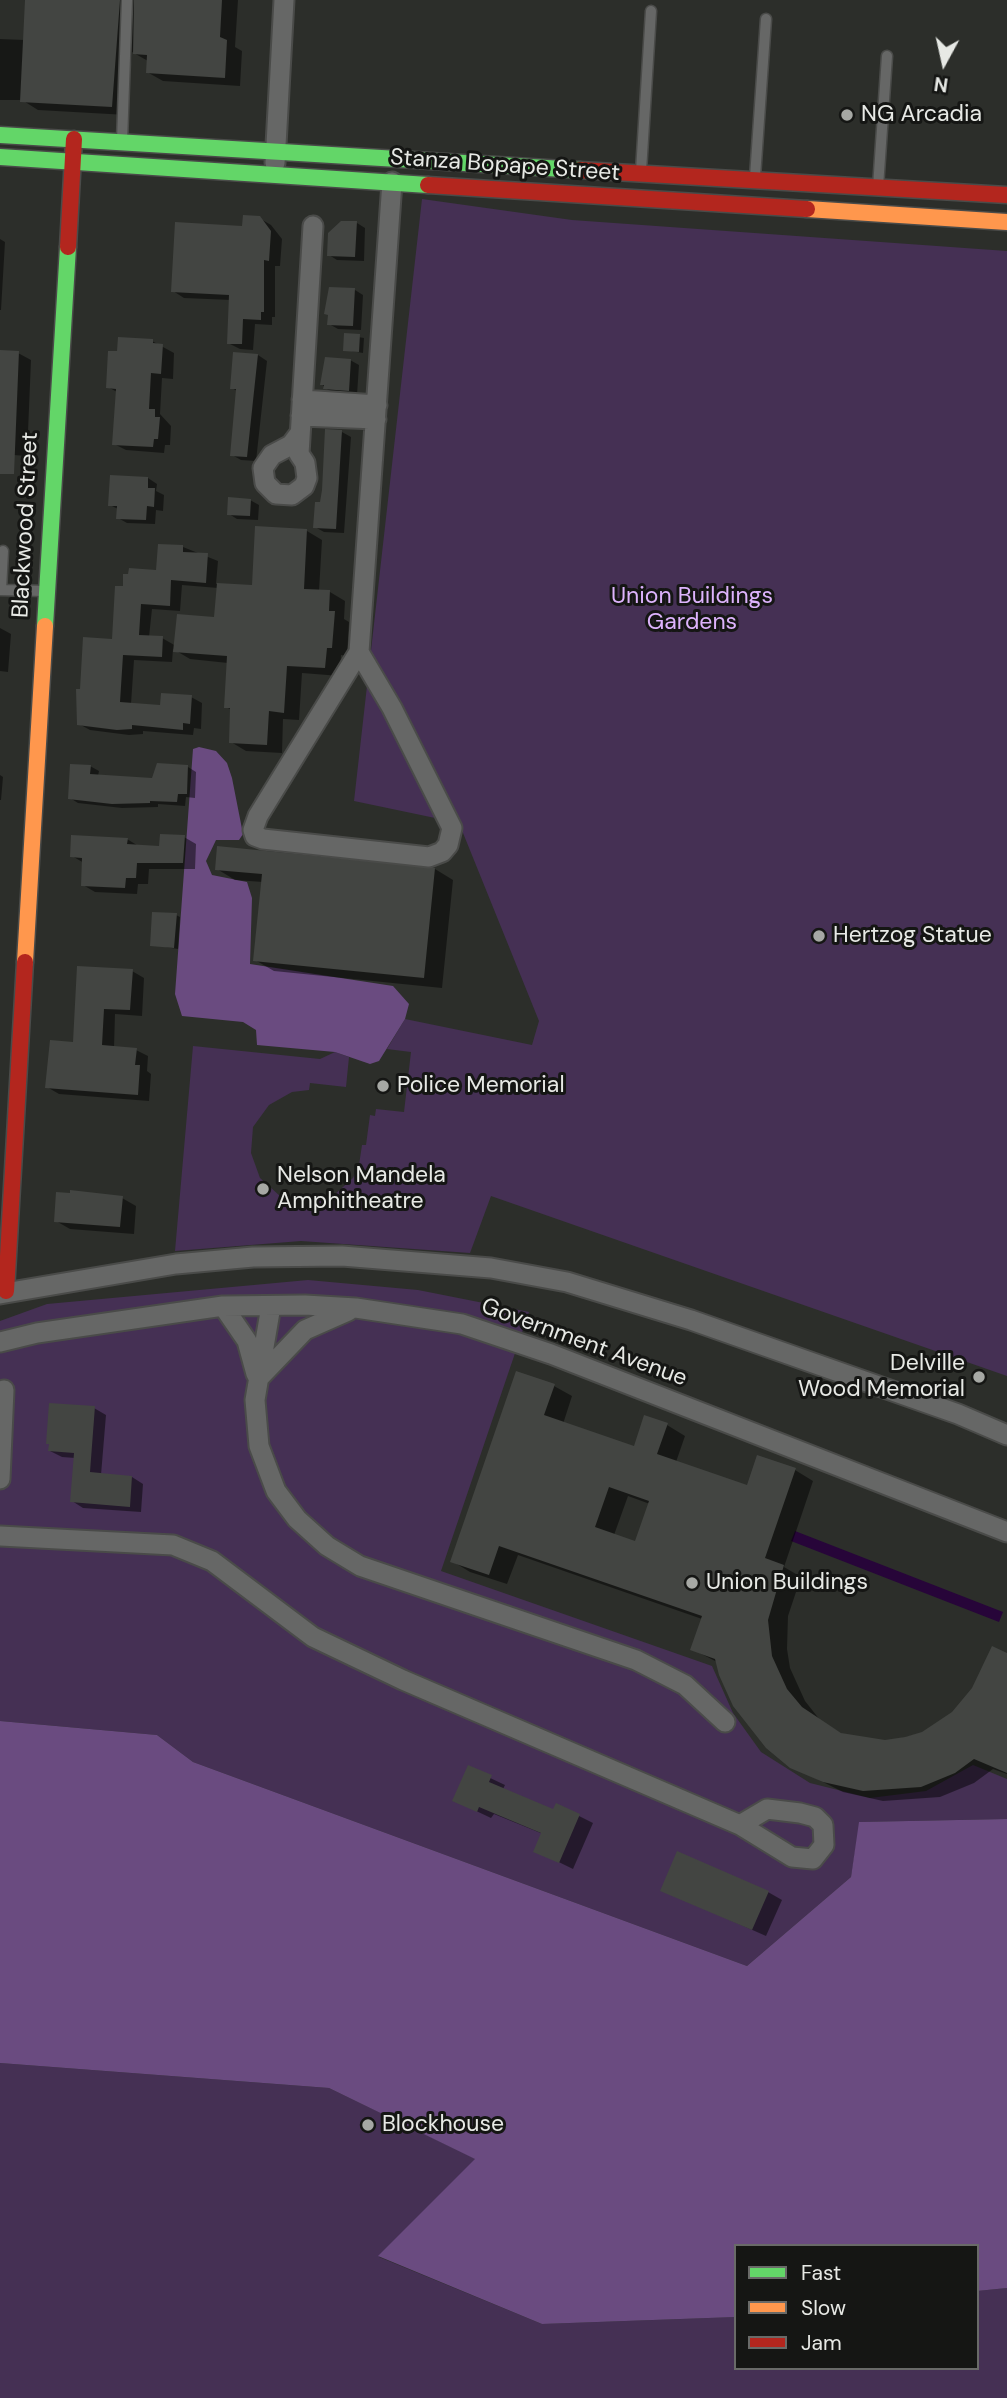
<!DOCTYPE html>
<style>
body{margin:0}
#map{position:relative;width:1007px;height:2398px;overflow:hidden;background:#2c2e2a;font-family:"DM Sans",sans-serif}
canvas{display:block}
.legend{position:absolute;left:734px;top:2244px;width:245px;height:126px;box-sizing:border-box;background:#151614;border:2px solid #696a68;margin:0;padding:9px 12px;list-style:none;font-size:21px;color:#e7e9e5}
.legend li{display:flex;align-items:center;gap:14px;height:35px}
.legend b{width:35px;border:2px solid #696a68}
.north{position:absolute;left:909px;top:28px;width:70px;height:70px;-webkit-text-stroke:5px #151614;paint-order:stroke;rotate:188deg;font-size:19px;font-weight:700;line-height:28px;text-align:center;color:#e7e9e5}
.north::after{content:'';display:block;margin:auto;width:24px;height:32px;background:#e7e9e5;clip-path:polygon(50% 0,100% 100%,50% 72%,0 100%)}
</style>
<div id="map">
<canvas width="1007" height="2398"></canvas>
<ul class="legend">
<li><b style="height:9px;background:#63d668"></b>Fast</li>
<li><b style="height:9px;background:#ff974d"></b>Slow</li>
<li><b style="height:9px;background:#b3261e"></b>Jam</li>
</ul>
<div class="north">N</div>
</div>
<script>
const ctx = document.querySelector('canvas').getContext('2d');
ctx.lineJoin = 'round';
function fill(path, color) { ctx.fillStyle = color; ctx.fill(path, 'evenodd'); }
const toPath = rows => new Path2D(rows.map(r => 'M' + r).join(''));
function strokePath(path, color, width, dash) { ctx.strokeStyle = color; ctx.lineWidth = width; ctx.lineCap = dash ? 'butt' : 'round'; ctx.setLineDash(dash || []); ctx.stroke(path); }
function write(font, color, halo, rows, align = 'center') {
  ctx.font = font + ' "DM Sans",sans-serif'; ctx.lineWidth = 6; ctx.setLineDash([]); ctx.textBaseline = 'middle'; ctx.strokeStyle = halo; ctx.fillStyle = color; for (const [text, x, y, turn = 0] of rows) {
    ctx.save(); ctx.translate(x, y); ctx.rotate((+turn || 0) * Math.PI / 180); ctx.textAlign = isNaN(turn) ? turn : align; if (halo) ctx.strokeText(text, 0, 0); ctx.fillText(text, 0, 0); ctx.restore();
  }
}
fill(toPath([
 [422,199,572,220,1007,251,1007,1376,491,1196,470,1253,301,1241,175,1251,193,1046,320,1059,335,1052,349,1057,346,1087,310,1083,309,1090,292,1092,269,1105,253,1127,251,1153,260,1178,280,1196,307,1202,333,1196,353,1178,359,1165,362,1145,366,1145,370,1115,375,1116,376,1109,404,1112,411,1052,387,1049,405,1019,532,1045,539,1021,459,823,354,801],
 [308,1280,418,1290,529,1312,441,1571,712,1666,733,1713,761,1752,810,1783,870,1798,926,1791,973,1765,1007,1779,1007,1819,860,1822,851,1877,747,1966,193,1762,157,1735,0,1721,0,1321,47,1304],
 [0,2063,329,2088,476,2159,379,2257,542,2324,736,2317,736,2368,977,2368,977,2291,1007,2288,1007,2398,0,2398]
]), '#453054');
fill(toPath([
 [199,747,216,751,227,763,232,778,243,834,239,840,216,840,206,861,212,875,247,882,252,898,250,964,393,986,409,1004,405,1019,379,1061,370,1064,335,1052,257,1045,256,1030,243,1022,182,1016,175,994,193,749],
 [0,1721,157,1735,193,1762,747,1966,851,1877,859,1822,1007,1819,1007,2288,977,2291,977,2246,736,2246,736,2317,542,2324,378,2256,475,2159,329,2088,0,2063]
]), '#6a4b80');
fill(toPath([
 [795,1531,1003,1612,999,1622,791,1541]
]), '#270539');
fill(toPath([
 [27,0,238,0,235,47,242,51,240,86,163,81,147,72,148,61,132,52,127,115,38,110,22,100,0,100,0,39,25,40],
 [259,218,271,225,282,239,280,266,275,266,275,317,272,317,272,325,255,324,253,350,240,349,228,343,231,300,184,298,173,291],
 [357,223,365,228,364,261,337,260,329,255],
 [0,239,5,242,1,310,0,310],
 [355,290,363,295,361,330,338,329,329,324,327,300],
 [346,335,364,338,363,353,345,350],
 [152,341,174,353,173,379,162,378,160,414,171,426,170,445,165,445,164,453,126,450,114,444,117,392,108,387,119,353],
 [0,352,18,353,31,360,27,456,0,454],
 [258,355,267,361,256,461,241,460,232,455,237,391,232,388],
 [350,360,359,365,357,395,334,393,325,388,322,384],
 [342,432,351,437,344,533,324,532,315,527],
 [148,478,157,484,156,491,164,495,163,511,156,510,155,524,127,523,118,518,118,509,110,505],
 [250,500,259,505,258,520,237,519,229,514],
 [257,528,307,531,322,540,319,591,330,592,345,601,344,619,349,622,347,656,341,655,340,676,302,673,299,720,283,719,282,753,246,751,231,742,232,710,226,707,228,663,190,659,173,649,172,662,134,660,131,704,162,706,191,697,202,703,201,729,194,728,193,735,143,731,143,734,129,735,90,730,79,724,77,691,81,691,113,641,124,588,158,571,183,547,218,561,216,584,253,587],
 [182,585,218,588,216,619,176,646,162,638,149,637,152,609,180,611],
 [0,628,11,634,8,672,0,671],
 [90,766,99,771,98,776,153,779,188,767,196,772,195,798,186,797,185,806,158,804,158,807,122,808,78,803,70,798],
 [0,775,3,777,1,800,0,800],
 [184,837,196,844,195,869,149,869,148,884,138,884,137,894,95,892,83,885,84,863,72,856,127,839,140,847,161,848],
 [217,869,435,869,453,880,442,988,274,971,255,960,263,882,235,880],
 [176,915,180,917,178,949,152,945],
 [132,971,144,978,142,1016,115,1014,114,1048,136,1050,148,1056,147,1071,151,1074,149,1101,59,1094,47,1087,75,1044],
 [122,1198,136,1206,134,1234,70,1229,56,1221],
 [554,1386,572,1396,563,1424,635,1448,667,1425,685,1436,676,1462,748,1487,795,1470,813,1481,784,1567,801,1577,788,1616,787,1649,790,1668,805,1701,820,1720,844,1735,885,1742,922,1733,953,1713,1007,1655,1007,1774,993,1769,974,1783,940,1797,883,1801,843,1792,791,1766,717,1662,692,1649,702,1619,518,1555,507,1584,470,1572,452,1561],
 [628,1496,650,1504,636,1543,614,1535],
 [94,1408,106,1415,101,1475,132,1477,143,1484,141,1512,83,1508,72,1501,75,1458,62,1457,50,1451],
 [469,1768,505,1785,503,1789,554,1811,557,1805,593,1823,573,1869,536,1851,543,1834,494,1814,491,1818,455,1801],
 [662,1890,768,1892,782,1900,766,1936]
]), '#0007');
fill(toPath([
 [25,0,120,0,112,107,20,102],
 [134,0,222,0,220,37,227,40,225,78,146,73,147,55,133,54],
 [243,215,260,216,271,231,269,261,264,260,264,312,261,312,261,320,243,319,242,344,227,344,229,295,171,292,175,222,242,226],
 [341,221,357,221,355,257,327,256,328,233],
 [329,287,355,288,353,326,327,325,328,315,324,314],
 [344,333,360,334,359,352,343,351],
 [118,337,153,339,153,343,163,344,161,374,151,373,149,409,155,409,155,417,160,417,158,439,154,439,153,447,112,445,116,389,106,388,108,351,117,351],
 [0,350,19,351,14,474,0,474],
 [233,352,258,354,247,457,230,456,236,389,230,389],
 [325,357,351,359,349,391,323,389,324,385,320,385],
 [325,429,342,430,336,529,313,528,315,502,320,502,322,490],
 [110,475,148,477,148,488,155,488,154,507,147,506,146,520,116,519,117,506,108,506],
 [228,497,251,499,250,516,227,515],
 [255,526,307,529,304,589,330,590,329,611,335,611,332,648,327,648,325,668,287,666,284,713,269,711,267,745,229,743,230,708,224,708,227,656,173,652,177,614,214,617,217,583,252,585],
 [158,544,183,545,183,552,208,553,206,583,171,580,170,606,141,604,139,635,163,636,162,657,123,655,120,702,160,705,161,693,192,695,190,724,183,723,183,730,132,725,132,729,117,730,77,725,76,689,80,689,83,637,112,639,115,586,123,586,123,574,128,574,129,568,156,570],
 [157,763,188,765,187,794,178,794,177,802,150,801,150,803,112,804,68,799,70,764,91,765,90,774,152,778],
 [160,834,185,835,183,863,137,863,136,878,126,878,125,888,81,886,82,858,70,857,71,835,128,838,127,844,159,846],
 [217,846,435,868,424,978,253,961,262,874,215,870],
 [152,912,177,913,174,948,150,946],
 [77,966,133,969,130,1010,104,1009,102,1045,137,1048,135,1065,140,1065,138,1095,45,1088,50,1040,73,1042],
 [70,1190,123,1196,120,1227,54,1222,56,1192,70,1193],
 [516,1371,555,1384,544,1415,634,1446,644,1415,668,1423,657,1454,747,1485,757,1455,796,1468,765,1558,784,1565,768,1620,772,1656,787,1689,802,1707,841,1733,885,1740,905,1737,922,1732,952,1712,972,1688,992,1646,1007,1653,1007,1773,974,1759,955,1773,921,1787,863,1791,823,1782,790,1768,766,1748,733,1706,719,1675,715,1659,690,1650,702,1616,499,1546,489,1575,450,1562],
 [609,1487,649,1501,635,1541,595,1527],
 [49,1403,95,1406,90,1472,132,1476,130,1507,70,1502,74,1453,48,1451,49,1444,46,1444],
 [468,1765,492,1775,489,1782,553,1809,556,1803,580,1814,559,1863,533,1852,541,1833,479,1807,477,1812,452,1801],
 [677,1851,769,1891,752,1930,660,1891]
]), '#434542');
const lane = toPath([
 [122,141,127,0],
 [641,171,651,11],
 [755,177,766,19],
 [878,187,887,56],
 [0,590,46,591],
 [1,590,3,551]
]);
const street = toPath([
 [275,163,284,0],
 [302,400,377,405],
 [301,416,376,419],
 [300,433,291,445,272,455,263,468,265,483,276,494,292,495,304,486,307,478,305,463,299,454,313,226],
 [359,652,392,708,452,828,448,845,442,852,429,857,263,839,255,836,253,830,258,816,359,652,392,182],
 [0,1294,176,1264,253,1257,342,1256,491,1268,567,1282,691,1320,958,1414,1007,1435],
 [223,1306,247,1341,256,1374],
 [271,1306,255,1400,259,1446,276,1491,297,1519,327,1546,360,1566,636,1660,685,1685,725,1722],
 [0,1342,37,1333,223,1306,305,1305,356,1308,462,1324,551,1354,1007,1532],
 [259,1378,305,1330,348,1311],
 [0,1479,4,1390],
 [0,1536,173,1545,212,1561,313,1637,403,1680,740,1825,792,1857,813,1859,824,1845,823,1825,815,1817,800,1813,767,1809,740,1825]
]);
const fast = toPath([
 [0,135,580,170],
 [0,157,428,185],
 [45,626,68,247]
]);
const slow = toPath([
 [807,209,1007,222],
 [25,962,45,626]
]);
const jam = toPath([
 [580,170,1007,195],
 [428,185,807,209],
 [68,247,74,139],
 [6,1291,25,962]
]);
strokePath(lane, '#4a4b49', 13);
strokePath(street, '#4a4b49', 23);
strokePath(fast, '#4a4b49', 19);
strokePath(slow, '#4a4b49', 19);
strokePath(jam, '#4a4b49', 19);
strokePath(lane, '#666766', 10);
strokePath(street, '#666766', 19);
strokePath(fast, '#63d668', 16);
strokePath(slow, '#ff974d', 16);
strokePath(jam, '#b3261e', 16);
for (const [x, y, r, color] of [
 [847,115,7,"#a6a8a4"],
 [819,936,7,"#a6a8a4"],
 [383,1086,7,"#a6a8a4"],
 [263,1189,7,"#a6a8a4"],
 [979,1377,7,"#a6a8a4"],
 [692,1583,7,"#a6a8a4"],
 [368,2125,7,"#a6a8a4"]
]) { const dot = new Path2D(); dot.arc(x, y, r, 0, 2 * Math.PI); ctx.fillStyle = color; ctx.fill(dot); strokePath(dot, '#151614', 2.5); }
write('23px', '#e7e9e5', '#151614', [
 ["NG Arcadia",861,115],
 ["Hertzog Statue",833,936],
 ["Police Memorial",397,1086],
 ["Nelson Mandela",277,1176],
 ["Amphitheatre",277,1202],
 ["Delville",965,1364,"right"],
 ["Wood Memorial",965,1390,"right"],
 ["Union Buildings",706,1583],
 ["Blockhouse",382,2125]
], 'left');
write('23px', '#e7e9e5', '#151614', [
 ["Stanza Bopape Street",505,166,4],
 ["Blackwood Street",26,525,-87],
 ["Government Avenue",584,1343,20]
]);
write('23px', '#ddb3fc', '#151614', [
 ["Union Buildings",692,597],
 ["Gardens",692,623]
]);
</script>
